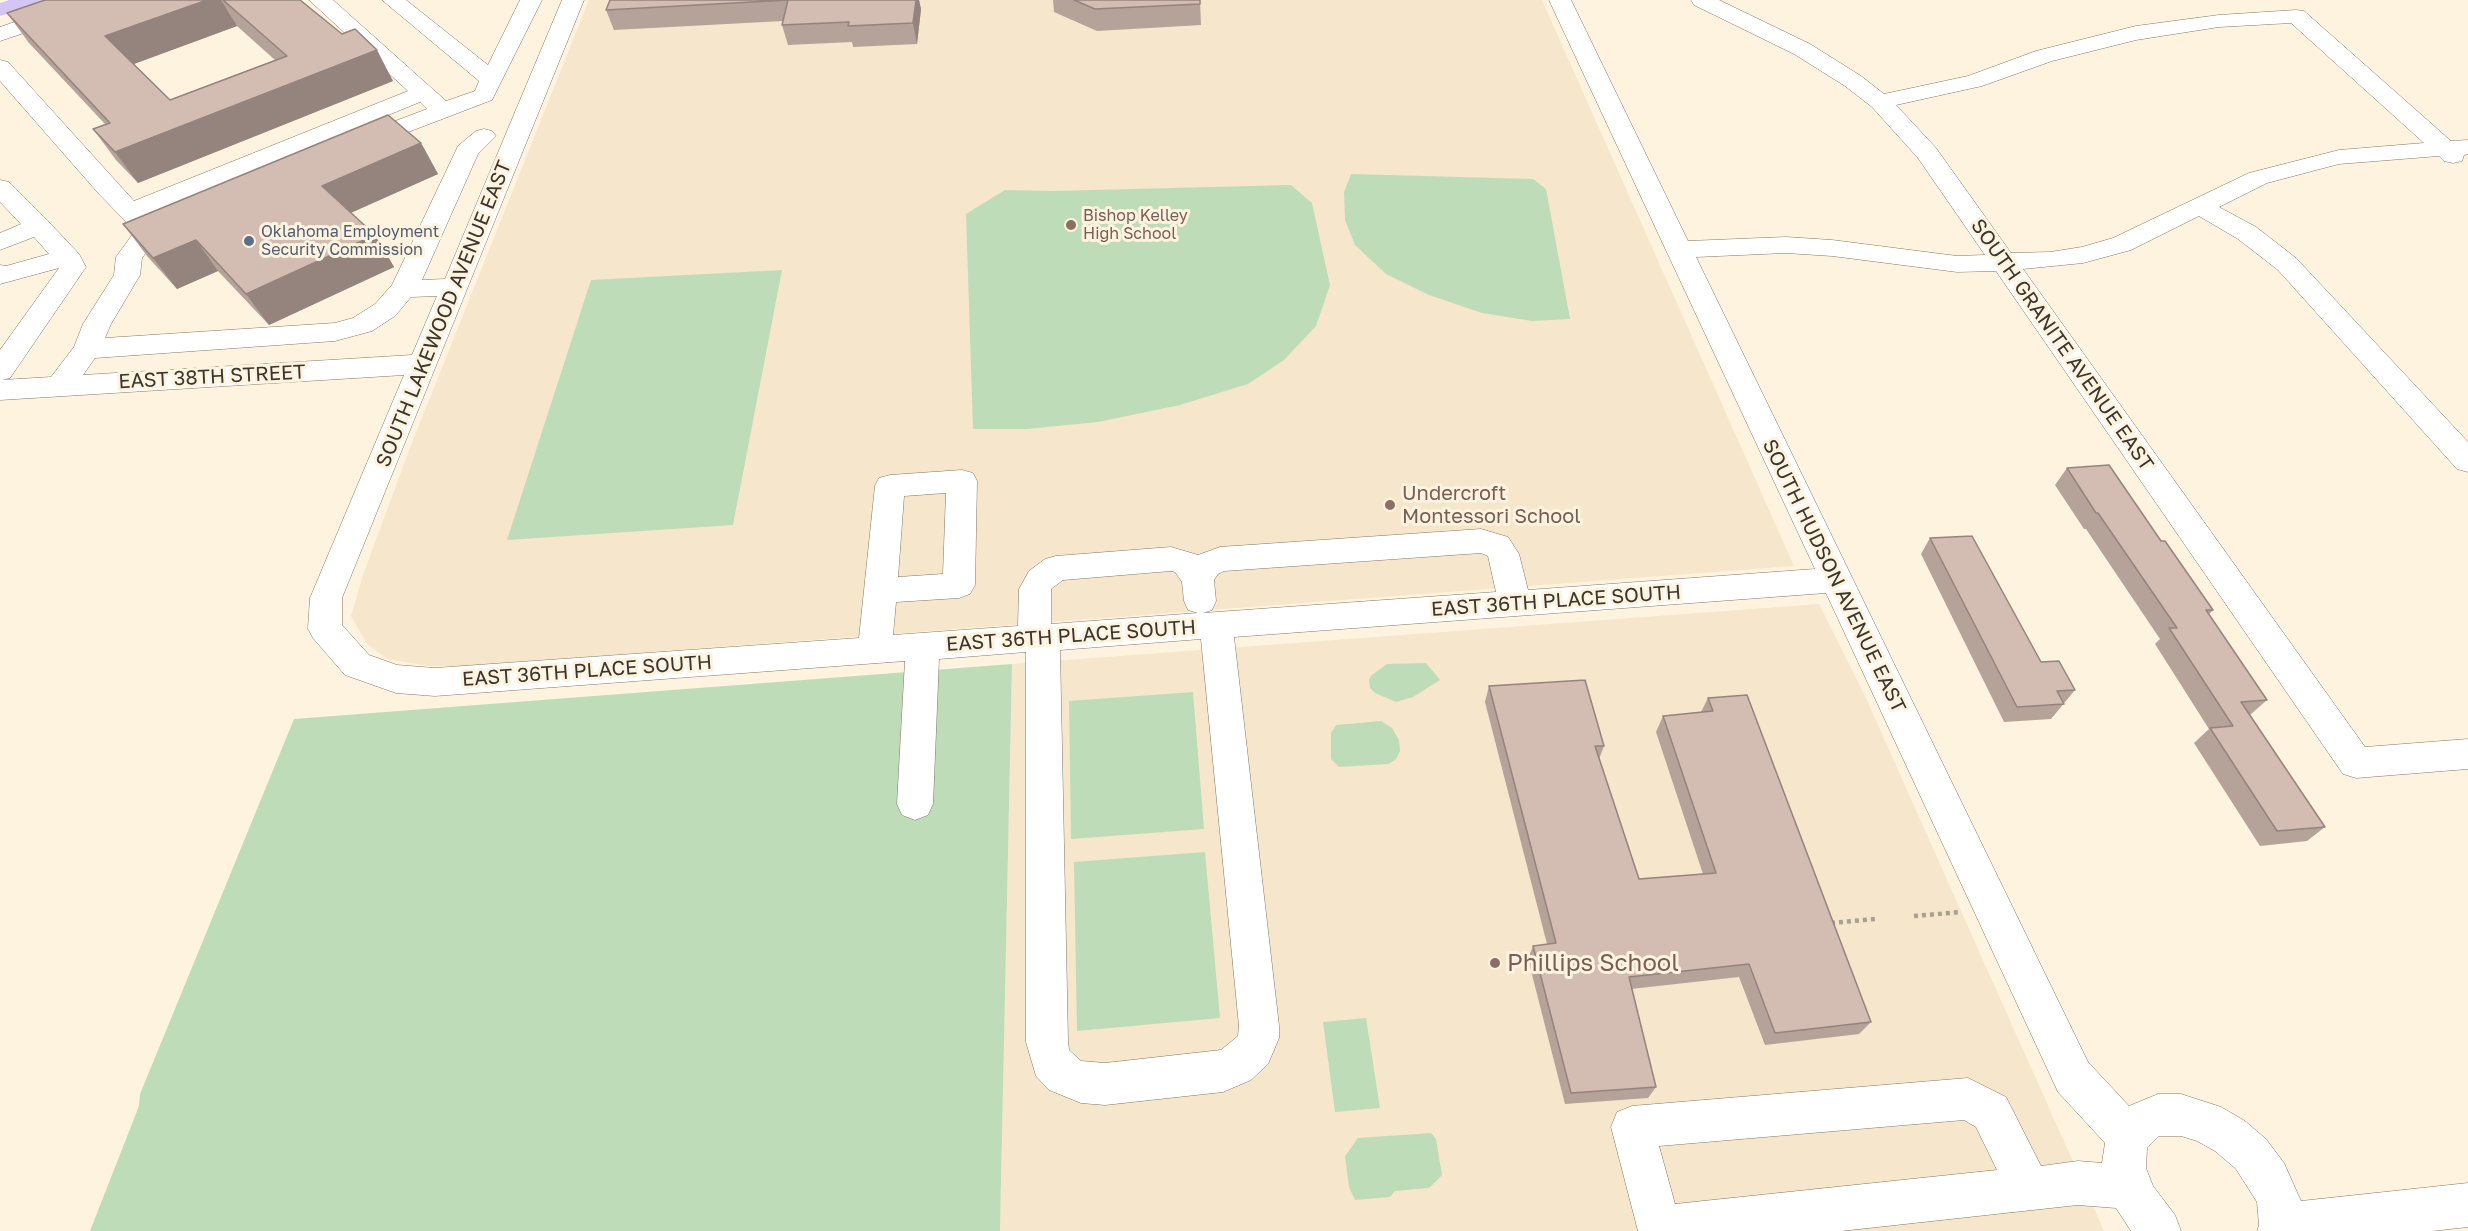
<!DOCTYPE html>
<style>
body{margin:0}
canvas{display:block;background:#fef3de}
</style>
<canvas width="2468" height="1231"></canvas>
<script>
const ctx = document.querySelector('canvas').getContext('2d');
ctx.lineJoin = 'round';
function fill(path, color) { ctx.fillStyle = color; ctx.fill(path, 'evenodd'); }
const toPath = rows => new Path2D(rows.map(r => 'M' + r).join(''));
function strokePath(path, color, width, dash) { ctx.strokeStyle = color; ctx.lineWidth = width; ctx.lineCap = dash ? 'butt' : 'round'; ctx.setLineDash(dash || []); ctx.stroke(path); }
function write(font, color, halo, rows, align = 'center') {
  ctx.font = font + ' "Golos Text",sans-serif'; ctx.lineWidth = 6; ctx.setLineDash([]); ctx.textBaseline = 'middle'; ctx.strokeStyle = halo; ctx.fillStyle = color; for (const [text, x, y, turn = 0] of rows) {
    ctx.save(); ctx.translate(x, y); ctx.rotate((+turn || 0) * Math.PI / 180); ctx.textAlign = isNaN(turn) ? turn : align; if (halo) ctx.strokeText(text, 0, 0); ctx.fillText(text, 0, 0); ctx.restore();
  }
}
fill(toPath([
 [589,0,1542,0,1794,566,466,666,428,666,388,659,367,644,351,616,363,575,411,445],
 [1819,604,1865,696,2104,1231,1000,1231,1012,664]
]), '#f6e7cc');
fill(toPath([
 [1351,174,1533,179,1546,189,1570,319,1532,321,1482,313,1429,295,1386,274,1355,245,1345,220,1344,192],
 [1291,185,1312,203,1330,285,1316,326,1284,360,1248,384,1180,405,1098,422,1027,429,973,429,966,214,1005,190,1053,191],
 [782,270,733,525,507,540,591,280],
 [1426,663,1440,680,1413,697,1396,702,1375,693,1370,688,1369,679,1372,675,1387,664],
 [1012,664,1000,1231,90,1231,139,1106,140,1094,294,719],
 [1193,692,1204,829,1071,839,1069,701],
 [1381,721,1392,728,1399,740,1400,751,1396,759,1389,764,1339,767,1331,759,1331,733,1336,725],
 [1205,852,1220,1018,1077,1031,1074,862],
 [1366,1018,1380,1108,1335,1112,1323,1022],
 [1431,1133,1436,1139,1442,1175,1429,1188,1395,1191,1390,1197,1355,1200,1349,1187,1345,1156,1358,1138]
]), '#bfdcb9');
const minor = toPath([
 [79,0,111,0,108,5,0,41,0,27,79,0],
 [309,0,333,0,446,101,475,91,479,81,382,0,406,0,488,65,520,0,542,0,492,100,369,147,361,149,353,147,349,142,353,137,427,109,420,102,147,214,153,219,174,212,183,215,187,220,183,225,158,236,142,258,140,275,111,324,105,338,335,323,353,318,375,304,392,285,458,146,476,131,484,129,492,131,496,136,478,154,422,280,445,279,562,0,584,0,342,598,342,625,369,655,397,665,435,668,859,638,875,486,879,478,890,475,962,470,973,473,977,481,975,585,970,594,959,598,896,602,893,635,1018,626,1019,589,1029,571,1045,559,1056,556,1171,547,1198,555,1220,547,1481,529,1508,537,1519,554,1528,590,1815,569,1549,0,1571,0,1688,241,1786,237,1832,240,1957,256,1985,255,1918,158,1872,107,1845,86,1794,54,1694,5,1691,0,1719,0,1810,44,1861,76,1884,94,1968,76,2036,51,2136,26,2219,15,2296,10,2304,11,2451,141,2468,140,2468,154,2464,155,2462,161,2453,163,2444,161,2439,156,2339,164,2267,183,2219,207,2256,227,2296,258,2468,442,2468,472,2457,469,2278,270,2238,239,2199,216,2131,250,2083,263,2023,269,2365,747,2468,739,2468,769,2356,778,2343,774,1996,271,1957,272,1832,256,1786,253,1696,257,2088,1062,2129,1106,2158,1094,2181,1094,2221,1107,2245,1121,2266,1139,2284,1163,2301,1201,2468,1183,2468,1227,2432,1231,2257,1231,2259,1225,2257,1202,2236,1169,2215,1151,2197,1141,2181,1136,2159,1136,2147,1148,2146,1168,2153,1186,2175,1215,2181,1231,2131,1231,2116,1208,2078,1205,1841,1231,1638,1231,1611,1127,1617,1112,1632,1106,1968,1078,2006,1097,2041,1166,2078,1161,2102,1163,2105,1143,2058,1092,1826,593,1234,637,1279,1026,1279,1038,1274,1050,1268,1064,1251,1080,1223,1092,1105,1105,1081,1103,1049,1090,1036,1076,1026,1042,1026,652,939,659,933,804,928,815,915,820,902,815,897,804,905,661,435,696,396,693,345,675,313,638,308,629,310,598,404,375,0,400,0,350,59,268,0,284,0,265,6,266,49,254,34,237,0,250,0,233,21,224,0,202,0,180,9,182,47,220,79,254,86,267,10,378,2,380,51,377,74,347,83,324,114,275,116,257,135,231,99,194,0,81,0,60,8,62,134,201,408,91,309,0],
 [2291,23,2424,143,2339,150,2249,173,2113,238,2082,247,2050,252,2011,253,1936,148,1896,105,1982,86,2052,61,2136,40,2219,27,2291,23],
 [437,296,412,355,83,375,95,358,335,341,372,331,395,316,411,297,437,296],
 [946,493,943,574,898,577,904,496,946,493],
 [1481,553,1488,556,1496,592,1203,613,1212,610,1216,601,1214,580,1218,574,1224,571,1481,553],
 [1171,571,1175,572,1182,582,1184,601,1188,610,1198,613,1051,624,1051,589,1063,580,1171,571],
 [1201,639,1239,1026,1238,1036,1221,1050,1105,1063,1081,1061,1069,1050,1068,1042,1060,650,1201,639],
 [1964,1120,1976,1127,1997,1170,1675,1204,1659,1146,1964,1120]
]);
const major = toPath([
 [9,0,42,0,39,5,0,16,0,3,9,0]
]);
strokePath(minor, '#837866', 1);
strokePath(major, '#fff', 1);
strokePath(toPath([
 [1914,916,1961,912],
 [1831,923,1875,919]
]), '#a8a091', 4.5, [4, 4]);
fill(minor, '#fff');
fill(major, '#d5c5f2');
fill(toPath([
 [45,0,300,0,393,81,138,183,116,160,93,129,105,124,29,43,7,13],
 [237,26,275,60,170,100,133,64],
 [610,0,919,0,921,9,917,44,853,47,852,42,788,45,782,25,783,21,614,30,606,10],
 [1053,0,1200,0,1201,25,1097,31,1054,12],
 [421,143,438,174,351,213,375,235,394,267,269,325,218,271,177,289,147,256,123,224],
 [2067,468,2161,541,2213,610,2208,615,2267,700,2250,715,2325,827,2307,841,2260,846,2194,743,2209,729,2155,644,2160,639,2086,529,2084,529,2055,485],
 [1930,538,2041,662,2075,690,2051,719,2004,722,1921,554],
 [1489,686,1604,746,1599,759,1639,879,1703,874,1656,732,1663,716,1701,712,1708,698,1871,1022,1859,1034,1765,1045,1739,977,1631,989,1656,1087,1648,1098,1565,1104,1528,959,1533,946,1547,944,1485,702]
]), '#b5a299');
fill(toPath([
 [207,0,221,0,237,26,126,67,105,36],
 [916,0,919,0,921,9,917,44,913,23],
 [377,50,393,81,138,183,115,152],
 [421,143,438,174,341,217,322,186],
 [375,235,394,267,269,325,246,294],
 [196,240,218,271,177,289,153,258]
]), '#94847d');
const building = toPath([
 [45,0,207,0,105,36,170,100,287,56,223,0,300,0,342,34,355,29,377,50,115,152,93,129,110,123,7,13,45,0],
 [610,0,916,0,913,23,848,26,849,22,782,25,788,0,606,10,610,0],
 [1074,0,1200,0,1200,4,1095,9,1074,0],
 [388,115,421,143,322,186,375,235,246,294,196,240,153,258,123,224,388,115],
 [2109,465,2161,541,2165,541,2213,610,2206,610,2267,700,2241,702,2325,827,2277,831,2210,728,2233,726,2169,628,2177,628,2098,513,2096,513,2067,468,2109,465],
 [1972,536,2041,662,2059,661,2075,690,2057,691,2064,704,2017,707,1930,538,1972,536],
 [1585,680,1604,746,1595,746,1639,879,1716,873,1663,716,1713,711,1708,698,1747,695,1871,1022,1775,1033,1749,964,1629,977,1656,1087,1571,1093,1533,946,1556,943,1489,686,1585,680]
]);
fill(building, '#d3bcb2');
strokePath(building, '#94847d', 1.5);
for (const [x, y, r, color] of [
 [1071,225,6,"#8d6e63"],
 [249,241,6,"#5c6f8a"],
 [1390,505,6,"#8d6e63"],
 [1495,963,6,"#8d6e63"]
]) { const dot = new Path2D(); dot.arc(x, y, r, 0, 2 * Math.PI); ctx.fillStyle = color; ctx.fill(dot); strokePath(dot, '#fef3de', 2); }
write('16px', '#785e54', '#fef3de', [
 ["Bishop Kelley",1083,216],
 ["High School",1083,234]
], 'left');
write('16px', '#4e5e75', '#fef3de', [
 ["Oklahoma Employment",261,232],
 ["Security Commission",261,250]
], 'left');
write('20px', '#3a352e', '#fef3de', [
 ["SOUTH LAKEWOOD AVENUE EAST",444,314,-68],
 ["SOUTH GRANITE AVENUE EAST",2062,345,55],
 ["EAST 38TH STREET",212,377,-3],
 ["SOUTH HUDSON AVENUE EAST",1834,576,64],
 ["EAST 36TH PLACE SOUTH",1556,601,-4],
 ["EAST 36TH PLACE SOUTH",1071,636,-4],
 ["EAST 36TH PLACE SOUTH",587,671,-4]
]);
write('20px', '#785e54', '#fef3de', [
 ["Undercroft",1402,494],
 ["Montessori School",1402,517]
], 'left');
write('24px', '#785e54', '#fef3de', [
 ["Phillips School",1507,963]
], 'left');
</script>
